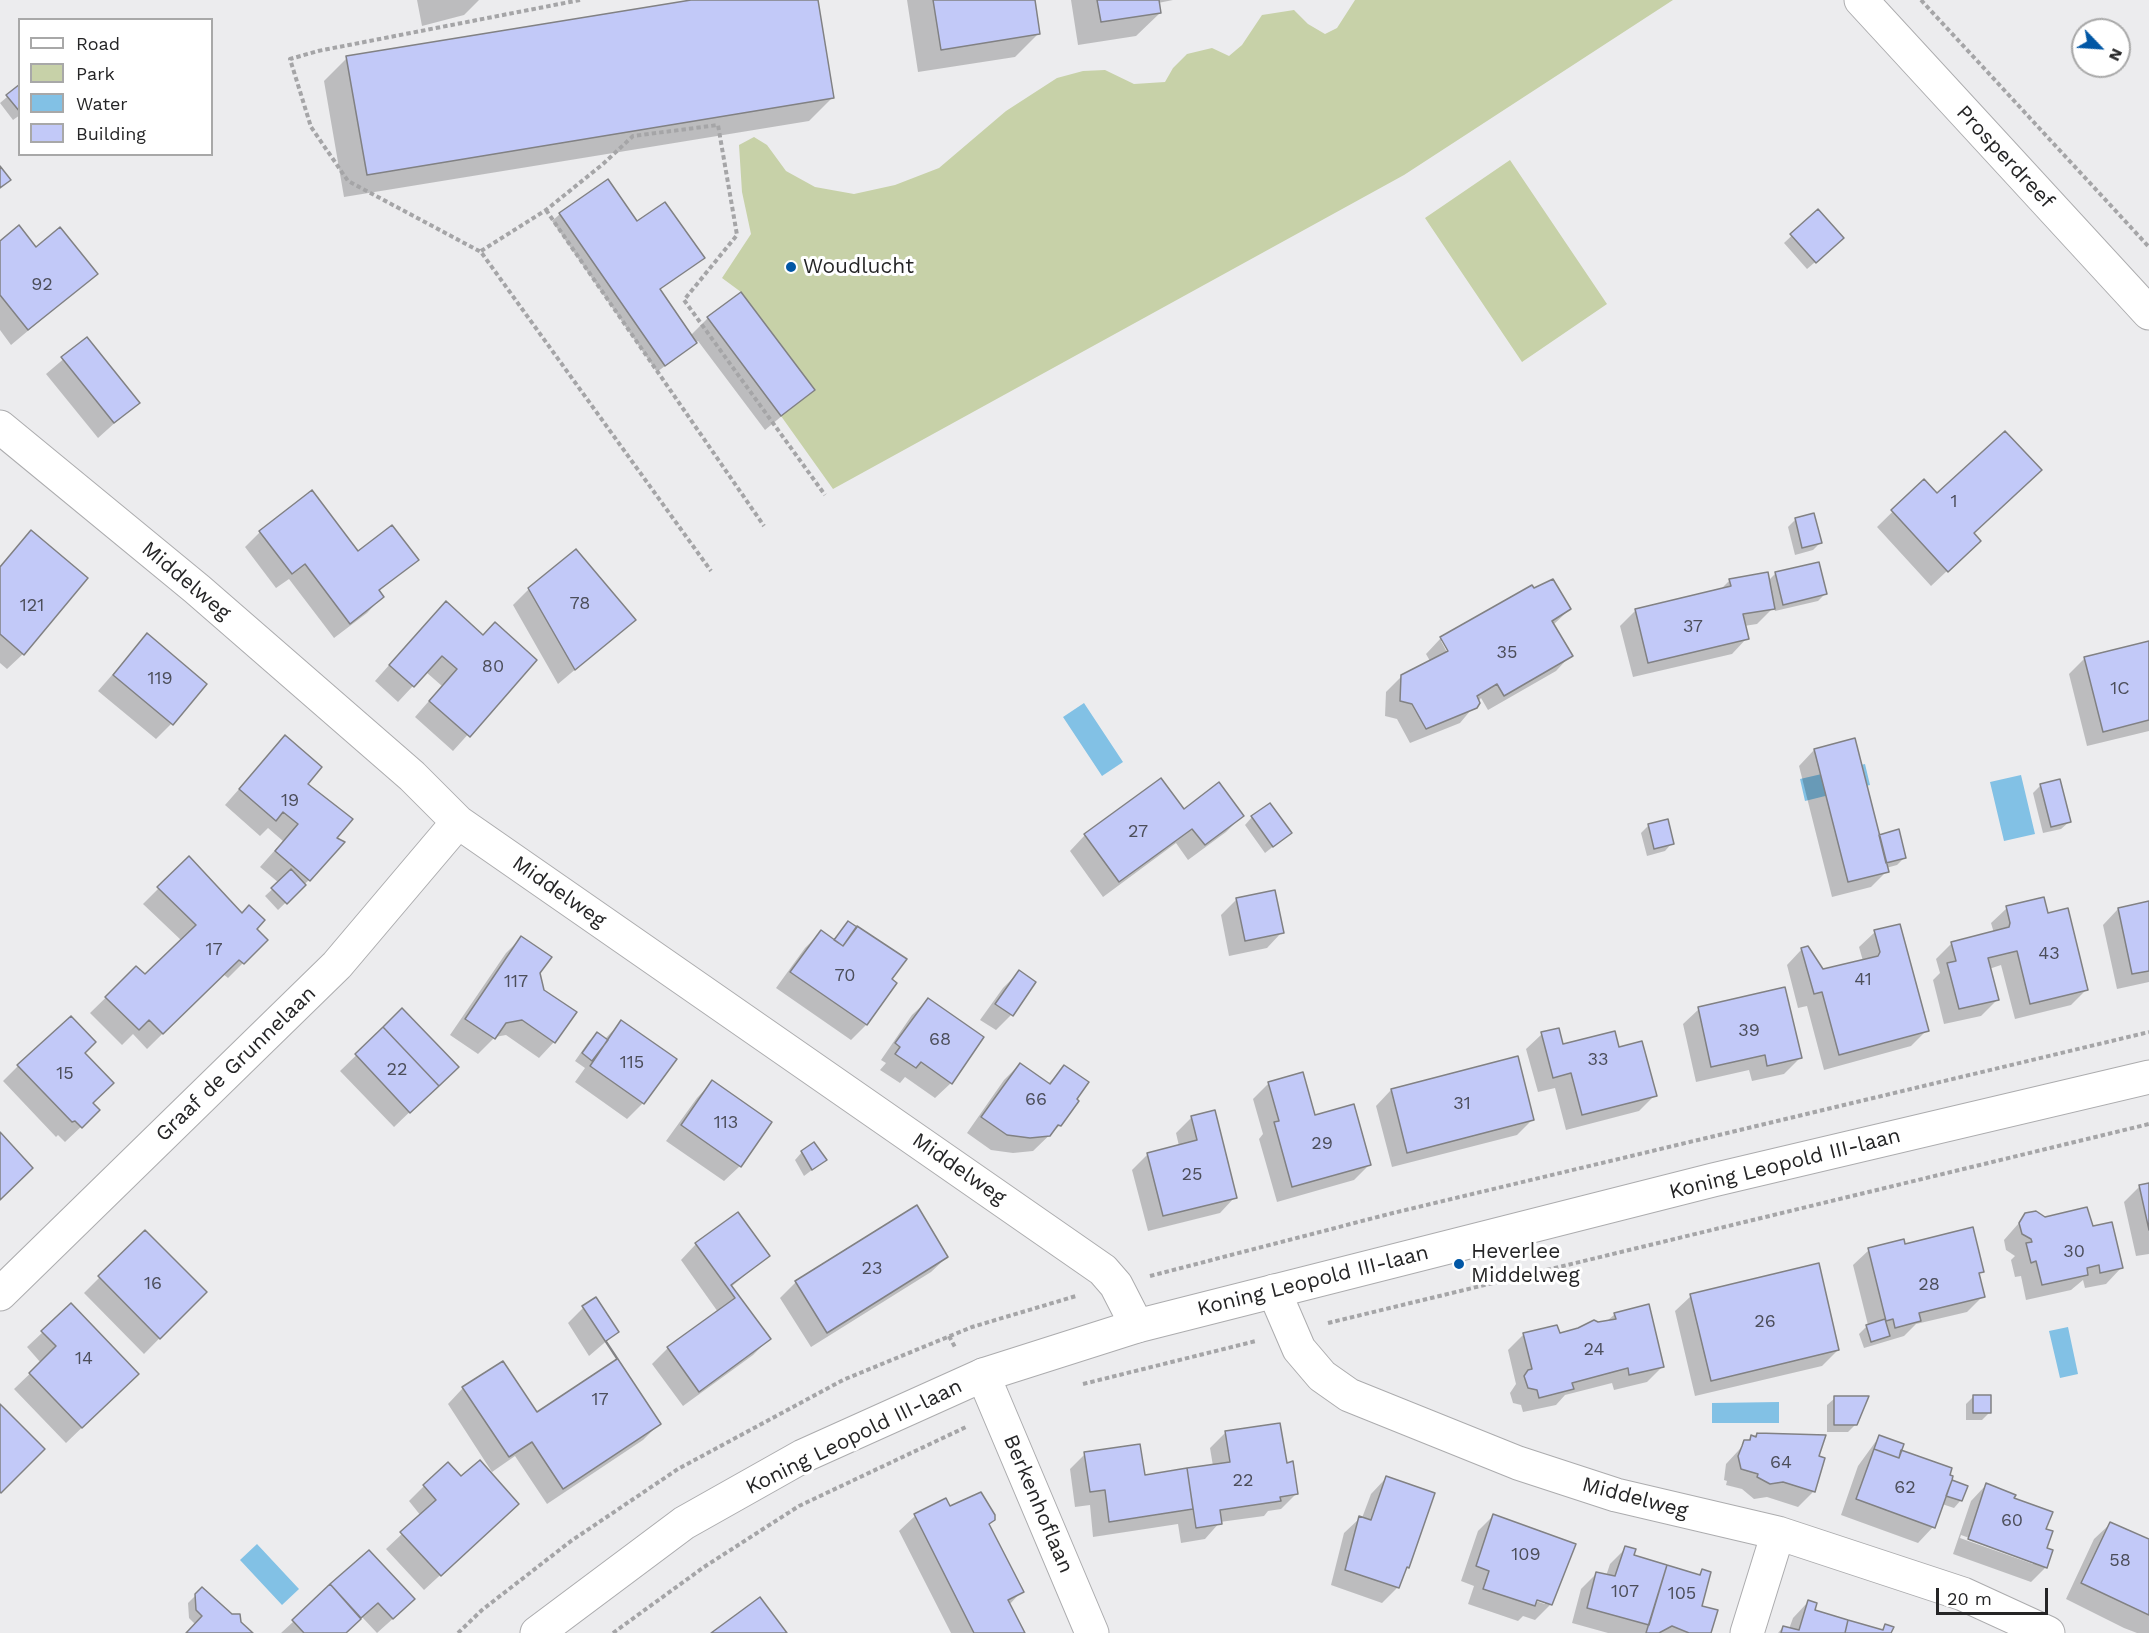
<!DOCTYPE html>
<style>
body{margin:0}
#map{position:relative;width:2149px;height:1633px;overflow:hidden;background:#ececee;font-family:"Work Sans",sans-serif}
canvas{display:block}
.legend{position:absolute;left:18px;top:18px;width:195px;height:138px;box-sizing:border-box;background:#fff;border:2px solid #a8a8a8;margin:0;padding:8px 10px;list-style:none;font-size:18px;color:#252526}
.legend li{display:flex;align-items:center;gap:12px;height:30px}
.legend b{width:30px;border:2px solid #a8a8a8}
.north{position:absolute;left:2071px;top:18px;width:60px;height:60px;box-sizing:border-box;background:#fff;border:2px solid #a8a8a8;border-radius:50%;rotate:115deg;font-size:16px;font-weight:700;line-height:24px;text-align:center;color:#252526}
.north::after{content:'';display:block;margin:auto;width:21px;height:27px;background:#0157a5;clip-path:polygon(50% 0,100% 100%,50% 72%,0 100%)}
.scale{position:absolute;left:1936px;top:1588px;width:112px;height:27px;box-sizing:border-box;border:3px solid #252526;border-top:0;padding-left:8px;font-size:18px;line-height:21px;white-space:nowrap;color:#252526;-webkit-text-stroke:4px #fff;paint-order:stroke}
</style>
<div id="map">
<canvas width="2149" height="1633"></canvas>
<ul class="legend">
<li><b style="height:8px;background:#fff"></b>Road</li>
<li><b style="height:16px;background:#c7d1a8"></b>Park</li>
<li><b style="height:16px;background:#82c1e5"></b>Water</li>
<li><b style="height:16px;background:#c2c9f8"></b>Building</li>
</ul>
<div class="north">N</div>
<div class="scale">20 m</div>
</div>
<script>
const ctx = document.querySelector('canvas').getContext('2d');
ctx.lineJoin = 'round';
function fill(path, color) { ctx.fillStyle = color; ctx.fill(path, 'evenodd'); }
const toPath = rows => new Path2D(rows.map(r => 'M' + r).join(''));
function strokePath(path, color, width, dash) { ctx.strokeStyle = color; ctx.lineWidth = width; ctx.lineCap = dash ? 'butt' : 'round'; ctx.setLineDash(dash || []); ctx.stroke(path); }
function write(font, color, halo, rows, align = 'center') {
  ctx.font = font + ' "Work Sans",sans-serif'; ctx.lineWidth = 6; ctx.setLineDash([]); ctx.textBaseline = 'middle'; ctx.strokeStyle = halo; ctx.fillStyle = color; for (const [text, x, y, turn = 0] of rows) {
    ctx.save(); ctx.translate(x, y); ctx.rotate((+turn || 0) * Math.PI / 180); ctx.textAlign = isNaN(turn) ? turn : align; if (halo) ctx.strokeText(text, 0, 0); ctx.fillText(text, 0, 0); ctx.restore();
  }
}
fill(toPath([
 [1355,0,1673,0,1404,175,833,489,781,416,815,390,741,292,722,278,751,234,742,192,739,145,754,137,767,145,786,171,815,187,854,194,895,185,939,168,1006,111,1057,78,1083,71,1105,70,1134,84,1165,82,1173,68,1187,54,1212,48,1229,56,1242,45,1262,15,1294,10,1308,24,1325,34,1337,28],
 [1510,160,1607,304,1522,362,1425,218]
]), '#c7d1a8');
fill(toPath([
 [1084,703,1123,762,1102,776,1063,717],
 [1865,764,1870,785,1805,801,1800,779],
 [2021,775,2035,834,2004,841,1990,782],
 [2068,1327,2078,1374,2060,1378,2049,1331],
 [1779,1402,1779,1423,1712,1423,1712,1403],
 [257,1544,299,1589,282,1605,240,1560]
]), '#82c1e5');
fill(toPath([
 [417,0,479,0,464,15,422,26],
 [700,0,817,0,832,98,809,121,344,197,324,81,347,58],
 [907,0,1034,0,1039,33,1015,57,918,72],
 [1071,0,1173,0,1158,3,1160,13,1136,36,1078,45],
 [20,86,20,115,13,120,0,103],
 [1818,211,1835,245,1807,269,1784,243],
 [560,214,637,224,703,258,659,290,690,336,708,318,740,294,813,390,765,430,698,341,657,372,552,221],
 [0,243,96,274,11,345,0,330],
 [87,339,138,402,98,438,46,374],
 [1924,481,1972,534,1963,556,1931,586,1877,527],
 [1796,519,1820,543,1813,550,1795,555,1788,527],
 [31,532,23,654,7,669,0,663,0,566],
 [260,532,358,553,417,560,378,592,382,597,367,613,334,638,289,579,276,588,245,547],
 [1776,573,1825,594,1818,601,1775,611,1774,607,1757,624,1744,626,1747,638,1732,654,1633,677,1620,626,1636,610,1720,590,1730,580,1768,581],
 [529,589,634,620,558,684,513,605],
 [1534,590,1570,609,1553,625,1571,655,1556,671,1488,710,1481,698,1460,723,1410,743,1397,719,1385,716,1386,692,1402,676,1430,661,1426,654,1441,638],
 [1441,641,1444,641,1453,656,1450,658],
 [430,619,483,636,535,660,453,751,415,717,442,686,426,672,398,702,375,681],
 [147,635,172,723,156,739,98,691],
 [2149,646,2149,731,2087,746,2069,674,2085,658],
 [285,737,335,838,309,880,278,910,265,896,279,883,260,867,283,841,268,828,260,836,225,805],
 [1854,740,1878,836,1904,858,1897,865,1886,868,1887,871,1871,887,1832,897,1799,766,1814,750],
 [1160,780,1183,811,1242,816,1226,832,1188,860,1176,843,1103,897,1070,851,1085,835],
 [2041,785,2069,822,2061,829,2043,833,2033,793],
 [1252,817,1290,833,1265,853,1245,825],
 [1649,825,1672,843,1665,851,1647,856,1641,833],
 [189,858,266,940,228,978,223,974,147,1049,133,1034,122,1045,90,1013,136,968,145,976,182,941,143,904],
 [1237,899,1282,932,1267,948,1229,956,1221,915],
 [2149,903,2149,982,2117,989,2103,925,2118,909],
 [2007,908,2047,915,2087,989,2071,1005,2015,1019,2001,965,1989,969,1997,1000,1981,1016,1944,1024,1933,980,1940,973,1936,959,1952,943,1994,933,1991,923],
 [848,923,895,983,866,1025,851,1040,776,988,805,948,821,932,833,941],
 [1875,932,1927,1030,1911,1046,1824,1070,1807,1006,1798,1008,1787,965,1802,949,1823,971,1863,961,1859,947],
 [521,938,539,973,554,1042,539,1058,506,1035,495,1037,478,1054,450,1035,506,953],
 [1019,972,1034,983,1011,1015,996,1030,980,1020,1003,988],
 [928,1000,951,1083,935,1098,905,1077,900,1083,880,1070,886,1063,881,1060,912,1015],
 [1699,1009,1800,1058,1784,1074,1752,1081,1749,1070,1696,1082,1683,1024],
 [402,1011,441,1082,394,1127,340,1071],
 [621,1022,643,1103,627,1119,575,1082,585,1068,575,1061,589,1041,597,1034,605,1039],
 [1542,1034,1562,1046,1618,1049,1655,1095,1639,1111,1566,1130,1555,1088,1538,1092,1526,1049],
 [83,1053,91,1103,83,1125,65,1142,58,1135,56,1137,3,1081,18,1066],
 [1020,1064,1048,1084,1065,1066,1060,1125,1033,1151,1013,1153,991,1150,967,1133,1004,1080],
 [712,1082,740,1166,724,1181,666,1141,697,1098],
 [1269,1083,1369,1165,1354,1180,1277,1202,1259,1139,1263,1134,1253,1099],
 [1391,1090,1533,1119,1517,1135,1392,1167,1376,1106],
 [1214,1112,1235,1197,1220,1213,1148,1231,1132,1170,1148,1154,1179,1146,1176,1133,1191,1118],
 [802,1152,825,1160,804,1176,795,1160],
 [2149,1185,2149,1254,2136,1256,2124,1202,2139,1187],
 [2026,1215,2092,1228,2121,1268,2106,1284,2085,1288,2083,1280,2071,1290,2026,1300,2021,1276,2015,1277,2011,1260,2015,1256,2006,1250,2004,1240],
 [145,1232,205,1292,144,1354,84,1293],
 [696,1244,768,1256,731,1287,769,1339,753,1355,683,1406,652,1364,668,1348,718,1312,681,1260],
 [1904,1246,1982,1271,1978,1276,1983,1296,1967,1312,1916,1324,1904,1336,1864,1348,1859,1334,1868,1325,1853,1265,1869,1250],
 [947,1257,931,1272,811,1347,780,1298,796,1282],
 [1691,1296,1838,1350,1822,1366,1695,1396,1675,1311],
 [583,1308,617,1332,589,1356,568,1323],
 [1615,1314,1663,1366,1647,1382,1614,1390,1612,1383,1565,1395,1556,1405,1523,1412,1521,1405,1513,1403,1510,1393,1516,1384,1508,1350,1524,1334,1559,1335,1606,1322],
 [43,1332,122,1389,66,1443,14,1389,41,1363,27,1347],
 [463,1388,537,1414,659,1424,643,1440,547,1504,515,1456,492,1472,448,1404],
 [1973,1397,1990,1412,1982,1420,1966,1420,1966,1404],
 [1835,1398,1856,1424,1848,1432,1827,1432,1827,1405],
 [1225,1433,1285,1464,1297,1493,1281,1509,1268,1511,1264,1516,1220,1522,1205,1539,1181,1543,1178,1524,1093,1537,1090,1505,1075,1507,1070,1469,1085,1454,1144,1477,1213,1466,1210,1448],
 [1758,1434,1817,1457,1814,1491,1798,1507,1767,1497,1754,1499,1742,1489,1726,1485,1727,1481,1724,1480,1726,1464,1751,1437],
 [1879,1437,1948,1486,1961,1500,1954,1508,1942,1504,1933,1527,1918,1543,1841,1515,1858,1466],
 [461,1478,501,1519,424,1590,386,1549,421,1516,409,1501,424,1486],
 [1386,1478,1408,1567,1403,1572,1398,1587,1382,1603,1331,1585,1344,1533,1360,1518,1362,1518,1371,1494],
 [1986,1485,2044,1530,2046,1567,2031,1582,1953,1554,1971,1501],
 [1961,1535,2033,1561,2033,1564,1960,1538],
 [985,1498,994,1515,994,1520,988,1525,1022,1591,1009,1605,1023,1633,951,1633,899,1531,915,1516],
 [1494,1515,1551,1604,1535,1620,1523,1616,1518,1621,1468,1604,1474,1586,1461,1581,1478,1531],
 [1529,1599,1545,1601,1545,1604],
 [2110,1524,2149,1540,2149,1633,2137,1633,2124,1628,2066,1599,2094,1539],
 [1626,1548,1632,1556,1697,1576,1702,1571,1700,1607,1709,1633,1608,1633,1572,1623,1581,1589,1597,1573,1606,1576,1610,1564],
 [369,1552,397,1615,377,1633,362,1617,344,1633,281,1633],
 [202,1589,239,1623,250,1633,188,1633,196,1625,189,1618,188,1603],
 [1808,1602,1813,1611,1880,1631,1885,1626,1890,1633,1778,1633,1783,1627,1789,1629,1793,1618]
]), '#0003');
const building = toPath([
 [691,0,818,0,834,98,367,175,346,56,691,0],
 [933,0,1035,0,1040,34,941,50,933,0],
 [1097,0,1159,0,1161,13,1101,22,1097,0],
 [20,84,20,112,6,95,20,84],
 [0,166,11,180,0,188,0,166],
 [608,179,637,221,665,202,705,258,660,289,697,343,665,366,559,213,608,179],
 [1818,209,1844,238,1816,263,1790,234,1818,209],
 [19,225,36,247,60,227,98,274,28,330,0,295,0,241,19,225],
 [741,292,815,390,781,416,707,317,741,292],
 [87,337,140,403,114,423,61,357,87,337],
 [2005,431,2042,470,1974,533,1981,541,1948,572,1891,510,1924,479,1937,493,2005,431],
 [312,490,358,551,392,525,419,560,379,590,384,597,350,624,305,564,292,574,259,531,312,490],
 [1814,513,1822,543,1802,548,1795,518,1814,513],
 [31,530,88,578,24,655,0,634,0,567,31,530],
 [576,549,636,620,575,670,528,588,576,549],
 [1819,562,1827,594,1783,605,1775,572,1819,562],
 [1768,572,1775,609,1743,614,1749,639,1648,663,1635,609,1731,586,1729,579,1768,572],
 [1553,579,1571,609,1552,621,1573,656,1504,696,1497,684,1477,696,1480,703,1477,708,1426,729,1412,704,1400,701,1401,675,1448,651,1440,637,1532,585,1534,588,1553,579],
 [446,601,483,635,495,622,537,660,470,737,429,701,457,669,442,656,414,687,389,665,446,601],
 [147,633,207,684,173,725,113,675,147,633],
 [2149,641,2149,720,2103,732,2084,657,2149,641],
 [285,735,322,767,308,784,353,819,337,838,345,842,310,881,275,851,298,824,283,812,276,821,239,789,285,735],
 [1855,738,1889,872,1848,882,1814,749,1855,738],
 [1161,778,1184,809,1219,782,1244,816,1205,845,1192,829,1119,882,1084,834,1161,778],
 [2060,779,2071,822,2051,827,2040,784,2060,779],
 [1270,803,1292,833,1273,847,1251,816,1270,803],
 [1668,819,1674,844,1654,849,1648,824,1668,819],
 [1899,829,1906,858,1886,863,1879,835,1899,829],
 [189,856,242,913,249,905,265,920,257,929,268,940,244,964,239,960,163,1034,149,1020,139,1030,105,997,136,966,145,974,196,925,157,887,189,856],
 [291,869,306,885,287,904,271,888,291,869],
 [1275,890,1284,933,1245,941,1236,898,1275,890],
 [2044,897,2048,913,2068,908,2088,990,2030,1004,2017,951,1988,958,1999,1000,1959,1009,1947,963,1956,961,1951,942,2009,927,2010,923,2006,906,2044,897],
 [2149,901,2149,971,2132,974,2118,908,2149,901],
 [848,921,857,927,843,946,834,940,848,921],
 [1900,924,1929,1031,1839,1055,1822,992,1814,994,1801,948,1808,946,1823,969,1878,956,1880,952,1874,930,1900,924],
 [857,926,907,959,892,979,897,983,867,1025,790,972,821,930,843,946,857,926],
 [521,936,552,957,540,973,544,990,577,1012,555,1043,522,1020,506,1023,495,1039,465,1019,521,936],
 [1019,970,1036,982,1013,1016,995,1004,1019,970],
 [1785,987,1802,1058,1767,1066,1765,1055,1711,1067,1698,1007,1785,987],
 [928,998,984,1037,952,1084,921,1062,916,1068,895,1054,900,1047,895,1043,928,998],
 [402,1008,459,1067,439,1086,383,1027,402,1008],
 [71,1016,96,1042,85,1053,114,1083,93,1103,100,1110,82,1128,75,1121,72,1122,17,1065,71,1016],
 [621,1020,677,1059,644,1104,590,1066,621,1020],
 [383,1027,439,1086,410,1113,355,1054,383,1027],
 [1559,1028,1563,1044,1615,1031,1619,1047,1642,1041,1657,1096,1582,1115,1571,1073,1553,1078,1541,1032,1559,1028],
 [597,1032,608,1040,592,1061,582,1053,597,1032],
 [1518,1056,1534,1120,1407,1153,1391,1089,1518,1056],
 [1020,1063,1050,1084,1064,1065,1089,1082,1077,1099,1079,1101,1061,1126,1058,1125,1050,1136,1030,1138,1007,1135,981,1117,1020,1063],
 [1303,1072,1315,1115,1354,1104,1371,1165,1292,1187,1274,1122,1279,1121,1268,1082,1303,1072],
 [712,1080,772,1122,741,1167,681,1125,712,1080],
 [1215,1110,1237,1198,1163,1216,1147,1153,1197,1140,1191,1116,1215,1110],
 [0,1132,33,1168,0,1200,0,1132],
 [814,1142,827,1160,812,1170,801,1151,814,1142],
 [2149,1183,2149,1230,2139,1185,2149,1183],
 [917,1205,948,1257,827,1333,795,1281,917,1205],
 [2087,1207,2093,1226,2112,1222,2123,1268,2100,1273,2099,1265,2087,1268,2088,1275,2042,1285,2036,1261,2031,1263,2026,1243,2032,1242,2031,1239,2022,1234,2019,1223,2025,1213,2036,1211,2045,1217,2087,1207],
 [738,1212,770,1256,731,1285,771,1339,699,1392,667,1347,735,1298,695,1243,738,1212],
 [1973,1227,1984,1272,1979,1273,1985,1297,1919,1313,1921,1321,1895,1328,1893,1319,1886,1321,1868,1248,1904,1239,1905,1244,1973,1227],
 [145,1230,207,1292,160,1339,98,1276,145,1230],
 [1819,1263,1839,1350,1711,1381,1690,1294,1819,1263],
 [596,1297,619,1332,606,1341,661,1424,563,1489,532,1442,509,1457,462,1387,503,1361,537,1412,617,1359,582,1306,596,1297],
 [71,1303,139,1374,82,1428,29,1373,56,1346,41,1331,71,1303],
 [1649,1304,1664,1367,1629,1375,1628,1368,1572,1383,1574,1389,1539,1398,1537,1390,1528,1388,1524,1376,1528,1370,1532,1369,1523,1333,1557,1325,1560,1333,1578,1328,1594,1320,1598,1322,1616,1319,1614,1313,1649,1304],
 [1885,1319,1890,1336,1871,1342,1866,1325,1885,1319],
 [1973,1395,1991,1395,1991,1413,1973,1413,1973,1395],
 [1834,1396,1869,1396,1857,1425,1834,1425,1834,1396],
 [0,1404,45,1449,1,1493,0,1492,0,1404],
 [1280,1423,1287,1463,1293,1461,1298,1494,1280,1497,1281,1501,1220,1510,1222,1524,1196,1528,1187,1468,1230,1462,1225,1431,1280,1423],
 [1757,1433,1826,1435,1819,1456,1825,1458,1815,1492,1783,1482,1770,1484,1757,1477,1758,1474,1741,1469,1738,1456,1742,1446,1744,1440,1750,1440,1751,1435,1756,1437,1757,1433],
 [1879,1435,1904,1444,1899,1458,1874,1449,1879,1435],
 [1140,1444,1145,1475,1187,1468,1193,1509,1109,1522,1105,1490,1090,1492,1084,1452,1140,1444],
 [1874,1449,1899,1458,1901,1450,1952,1468,1950,1475,1953,1476,1952,1480,1935,1528,1856,1499,1874,1449],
 [480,1460,519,1504,441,1576,400,1532,436,1500,423,1485,448,1462,461,1476,480,1460],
 [1386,1476,1435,1493,1409,1568,1407,1567,1399,1588,1345,1570,1359,1516,1371,1520,1386,1476],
 [1952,1480,1968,1486,1962,1501,1946,1496,1952,1480],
 [1986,1483,2016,1495,2014,1498,2053,1512,2046,1529,2053,1531,2047,1548,2053,1550,2047,1568,1968,1539,1986,1483],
 [981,1492,995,1515,995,1520,989,1524,1024,1592,1008,1600,1025,1633,974,1633,914,1514,946,1498,950,1506,981,1492],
 [1493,1514,1576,1544,1552,1605,1537,1600,1535,1606,1483,1589,1489,1571,1476,1566,1493,1514],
 [2110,1522,2149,1539,2149,1615,2081,1583,2110,1522],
 [1625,1546,1636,1549,1634,1555,1667,1565,1649,1625,1587,1608,1596,1572,1615,1576,1625,1546],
 [369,1550,415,1599,393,1619,378,1603,361,1618,330,1584,369,1550],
 [1667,1565,1700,1575,1702,1569,1711,1572,1702,1606,1718,1610,1711,1633,1689,1633,1672,1626,1659,1633,1646,1633,1667,1565],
 [330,1584,361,1619,346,1633,304,1633,292,1620,330,1584],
 [202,1587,232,1614,240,1614,241,1622,253,1633,186,1633,202,1616,196,1610,195,1594,202,1587],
 [760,1597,787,1633,711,1633,760,1597],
 [1808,1600,1817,1603,1815,1610,1848,1620,1845,1633,1781,1633,1783,1626,1799,1630,1808,1600],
 [1848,1620,1883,1630,1885,1624,1894,1627,1891,1633,1845,1633,1848,1620]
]);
fill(building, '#c2c9f8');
strokePath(building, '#818183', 1.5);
const street = toPath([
 [1861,0,2149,313],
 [0,427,197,589,412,776,458,822,1103,1270,1116,1285,1137,1326],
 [1274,1291,1299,1349,1322,1376,1349,1395,1518,1463,1616,1495,1778,1533,1963,1594,2048,1633],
 [0,1294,337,965,458,822],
 [983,1375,1092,1633],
 [1747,1633,1778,1533]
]);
const secondary = toPath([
 [537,1633,684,1523,803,1456,983,1375,1137,1326,1713,1180,2149,1077]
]);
strokePath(street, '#acacae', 35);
strokePath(secondary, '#acacae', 35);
strokePath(toPath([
 [580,0,318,51,290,59,311,127,348,181,481,252,711,571],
 [1921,0,2149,247],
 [546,210,764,526],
 [481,251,546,210,603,164,633,136,718,125,737,235,684,300,825,495],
 [1150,1276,1393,1213,2149,1032],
 [1328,1323,2149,1124],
 [949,1336,956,1349],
 [1083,1384,1256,1341],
 [458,1633,482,1610,571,1541,678,1469,843,1380,972,1327,1076,1296],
 [613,1633,704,1567,799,1506,966,1427]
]), '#a5a5a7', 4, [4.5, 3]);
strokePath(street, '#fff', 33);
strokePath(secondary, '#fff', 33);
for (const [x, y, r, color] of [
 [791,267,6,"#0157a5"],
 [1459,1264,6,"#0157a5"]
]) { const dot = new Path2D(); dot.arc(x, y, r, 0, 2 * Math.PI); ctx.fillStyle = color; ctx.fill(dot); strokePath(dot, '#fff', 2); }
write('18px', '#4c4e5a', null, [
 ["92",42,285],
 ["1",1954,502],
 ["78",580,604],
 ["121",32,606],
 ["37",1693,627],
 ["35",1507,653],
 ["80",493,667],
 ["119",160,679],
 ["1C",2120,689],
 ["19",290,801],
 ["27",1138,832],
 ["17",214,950],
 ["43",2049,954],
 ["70",845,976],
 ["41",1863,980],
 ["117",516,982],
 ["39",1749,1031],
 ["68",940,1040],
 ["33",1598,1060],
 ["115",632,1063],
 ["22",397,1070],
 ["15",65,1074],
 ["66",1036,1100],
 ["31",1462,1104],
 ["113",726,1123],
 ["29",1322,1144],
 ["25",1192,1175],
 ["30",2074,1252],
 ["23",872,1269],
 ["16",153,1284],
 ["28",1929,1285],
 ["26",1765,1322],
 ["24",1594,1350],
 ["14",84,1359],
 ["17",600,1400],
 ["64",1781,1463],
 ["22",1243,1481],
 ["62",1905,1488],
 ["60",2012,1521],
 ["109",1526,1555],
 ["58",2120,1561],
 ["107",1625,1592],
 ["105",1682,1594]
]);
write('21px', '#252526', '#fff', [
 ["Prosperdreef",2005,157,47],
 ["Middelweg",186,581,40],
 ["Middelweg",559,892,35],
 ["Graaf de Grunnelaan",236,1064,-44],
 ["Koning Leopold III-laan",1785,1164,-14],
 ["Middelweg",959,1169,35],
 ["Koning Leopold III-laan",1313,1281,-14],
 ["Koning Leopold III-laan",854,1437,-26],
 ["Middelweg",1635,1498,15],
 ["Berkenhoflaan",1038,1504,67]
]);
write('21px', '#252526', '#fff', [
 ["Woudlucht",803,267],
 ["Heverlee",1471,1252],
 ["Middelweg",1471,1276]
], 'left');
</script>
